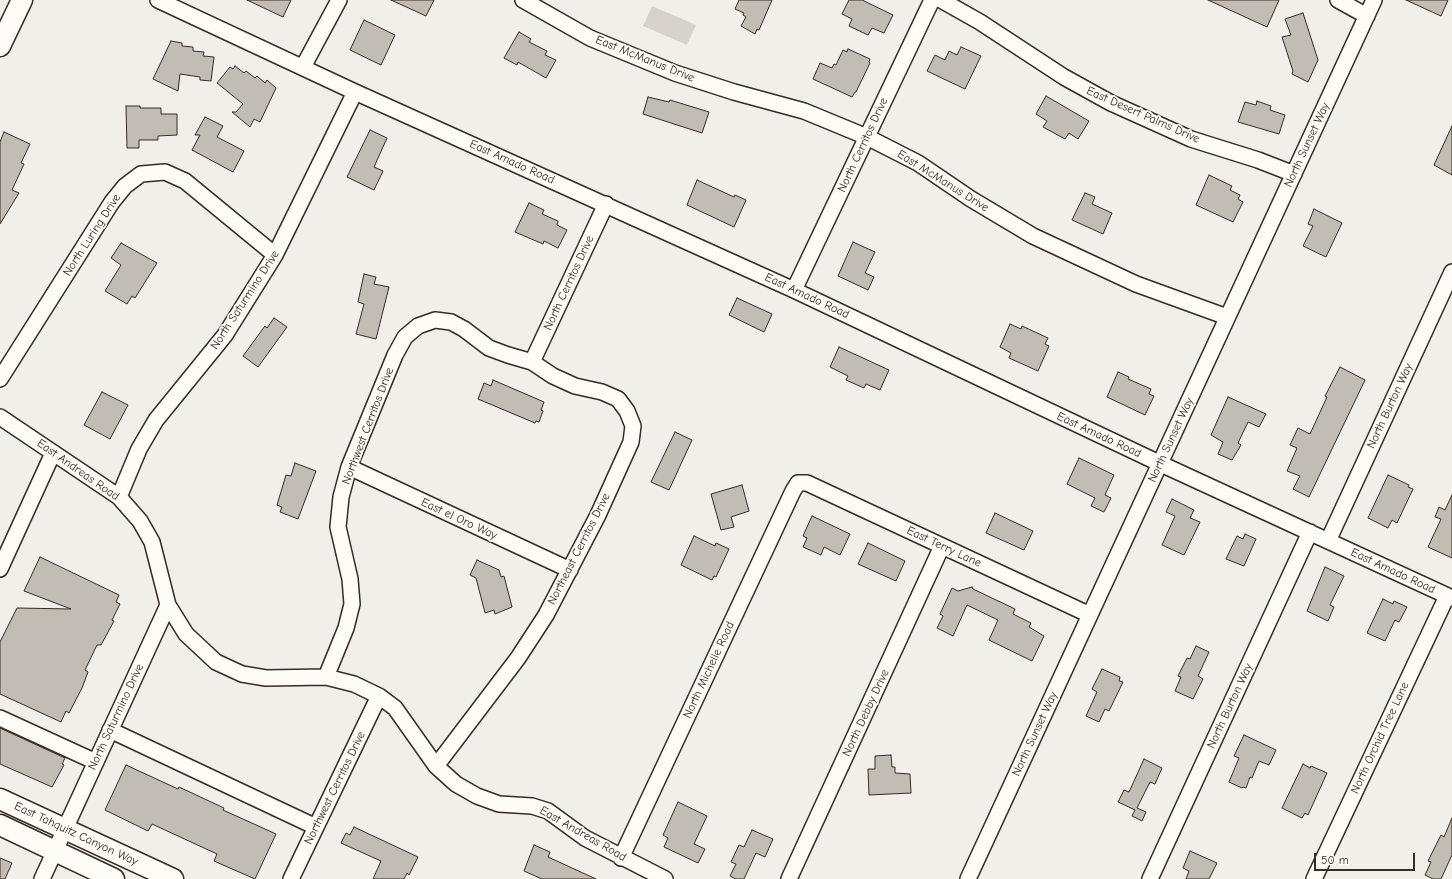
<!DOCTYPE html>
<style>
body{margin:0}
#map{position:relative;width:1452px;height:879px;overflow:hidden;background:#f1efea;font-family:"Comic Neue",sans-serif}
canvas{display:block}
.scale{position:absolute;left:1314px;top:853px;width:101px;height:18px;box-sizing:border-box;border:2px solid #3b2a1e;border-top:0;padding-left:5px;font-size:12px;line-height:14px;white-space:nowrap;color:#3b2a1e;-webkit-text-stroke:3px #fdfcf7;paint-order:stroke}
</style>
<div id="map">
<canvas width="1452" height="879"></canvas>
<div class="scale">50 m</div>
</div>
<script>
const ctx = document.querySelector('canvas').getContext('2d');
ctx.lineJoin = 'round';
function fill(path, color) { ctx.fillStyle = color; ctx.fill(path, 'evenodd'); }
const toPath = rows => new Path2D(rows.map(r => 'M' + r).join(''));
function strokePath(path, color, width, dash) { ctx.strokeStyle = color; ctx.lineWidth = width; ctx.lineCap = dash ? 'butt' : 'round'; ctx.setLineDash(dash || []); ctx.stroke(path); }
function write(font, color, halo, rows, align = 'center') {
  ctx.font = font + ' "Comic Neue",sans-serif'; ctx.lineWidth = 3.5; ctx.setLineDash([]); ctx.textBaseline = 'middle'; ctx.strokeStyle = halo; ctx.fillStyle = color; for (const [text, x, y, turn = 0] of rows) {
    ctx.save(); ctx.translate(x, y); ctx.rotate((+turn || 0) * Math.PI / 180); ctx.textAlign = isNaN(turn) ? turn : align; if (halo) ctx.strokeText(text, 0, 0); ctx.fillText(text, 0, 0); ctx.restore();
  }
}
fill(toPath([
 [652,6,696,25,687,45,643,26]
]), '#d7d2cc');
const building = toPath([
 [247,0,291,0,283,17,247,0],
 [391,0,434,0,426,16,391,0],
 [739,0,772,0,759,30,757,29,755,34,741,26,746,17,743,15,744,13,735,9,739,0],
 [849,0,862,0,893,15,884,33,872,28,868,35,849,26,852,19,842,14,849,0],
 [1208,0,1279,0,1267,27,1208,0],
 [1406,0,1448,0,1441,16,1406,0],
 [1303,13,1318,60,1308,82,1292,74,1293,71,1282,37,1291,35,1285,19,1303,13],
 [364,20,395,35,381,65,350,50,364,20],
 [519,32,531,39,529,42,547,51,545,55,556,60,546,78,518,62,517,65,504,58,519,32],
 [171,41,182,43,182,46,193,47,193,51,204,52,203,56,214,57,211,81,200,80,200,77,180,74,178,91,153,79,171,41],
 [961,47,981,56,965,89,927,71,935,55,945,60,949,51,957,55,961,47],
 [848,49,870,59,869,62,870,63,856,92,855,92,852,97,813,79,820,63,832,68,834,64,836,65,843,50,847,52,848,49],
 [235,66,244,73,246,71,255,78,257,76,265,83,267,80,276,88,260,122,254,119,250,127,232,112,236,112,243,104,217,83,230,67,233,69,235,66],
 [1046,96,1089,121,1078,139,1069,133,1065,139,1043,127,1047,121,1036,114,1046,96],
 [648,97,669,102,670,100,709,112,702,133,643,114,648,97],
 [1257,101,1271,106,1270,110,1285,115,1279,134,1238,122,1245,102,1256,105,1257,101],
 [126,106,140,106,140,108,161,108,161,114,177,114,177,135,158,136,158,140,139,140,139,148,127,148,126,106],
 [205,117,223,126,217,137,244,151,233,172,192,150,200,135,195,135,205,117],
 [1452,126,1452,175,1434,165,1452,126],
 [370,130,387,138,374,167,383,171,374,190,347,177,370,130],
 [4,132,30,144,21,163,24,164,12,190,19,193,0,224,0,142,4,132],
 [1209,175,1232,186,1230,190,1240,195,1238,199,1243,202,1233,222,1196,205,1209,175],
 [697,180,734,197,735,195,746,200,734,227,687,205,697,180],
 [1085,193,1095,197,1092,204,1112,213,1103,234,1072,220,1085,193],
 [529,203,544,210,542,214,558,221,557,225,567,230,558,248,544,241,543,244,515,232,529,203],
 [1314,209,1342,223,1326,257,1303,246,1313,226,1308,224,1314,209],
 [853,242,875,252,865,273,874,277,868,290,838,276,853,242],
 [121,243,157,263,135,298,132,296,127,304,105,291,121,265,111,258,121,243],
 [364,274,376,277,374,284,389,287,376,339,356,334,364,304,358,302,364,274],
 [737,298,772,314,764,332,729,315,737,298],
 [274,318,287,327,258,367,243,356,265,326,267,328,274,318],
 [1010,324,1021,329,1022,326,1048,338,1045,344,1049,346,1038,371,1009,358,1011,353,1000,347,1010,324],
 [839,347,889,370,880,390,866,384,864,388,846,380,848,376,830,367,839,347],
 [1340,367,1365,380,1309,497,1293,489,1300,476,1287,471,1297,448,1290,445,1298,428,1310,434,1327,397,1325,396,1340,367],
 [1118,372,1129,377,1128,379,1151,389,1149,394,1154,396,1145,415,1107,397,1118,372],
 [493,380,544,402,541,410,543,411,539,422,536,421,535,423,478,399,484,383,491,386,493,380],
 [102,392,128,405,110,439,84,425,102,392],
 [1228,397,1266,414,1259,427,1248,422,1238,443,1241,445,1232,460,1218,454,1223,442,1211,435,1228,397],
 [675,432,692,440,669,490,651,482,675,432],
 [1079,458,1114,475,1105,495,1111,498,1104,512,1091,506,1095,498,1067,484,1079,458],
 [295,463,316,471,298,519,280,512,282,507,277,505,286,475,291,476,295,463],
 [1388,475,1409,485,1408,487,1413,489,1397,523,1392,520,1388,528,1368,518,1388,475],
 [742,485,749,511,731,517,734,527,721,530,711,494,742,485],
 [1452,495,1452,558,1428,547,1441,519,1435,517,1439,507,1445,510,1452,495],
 [1172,499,1194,510,1190,518,1200,522,1184,555,1162,545,1175,516,1166,512,1172,499],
 [995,513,1033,531,1024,550,986,533,995,513],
 [812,516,850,534,840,555,824,547,821,555,803,547,807,538,803,536,812,516],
 [1245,534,1256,539,1244,566,1226,559,1237,536,1243,539,1245,534],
 [694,536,715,546,716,543,729,549,716,577,714,576,712,580,681,565,694,536],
 [868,543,905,561,896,581,858,564,868,543],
 [40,557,119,595,116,602,120,604,112,620,114,621,101,645,97,645,85,670,88,672,82,688,69,713,66,711,61,722,0,694,0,642,17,608,71,609,24,591,40,557],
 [477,560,499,570,501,577,504,576,512,607,495,614,494,610,485,613,476,578,470,575,477,560],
 [1325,567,1344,576,1330,605,1334,607,1328,621,1307,611,1325,567],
 [972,587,973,589,1015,609,1013,614,1031,623,1029,627,1044,636,1032,661,989,640,998,620,967,605,953,636,937,628,943,616,940,614,952,588,958,591,972,587],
 [1383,599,1393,604,1394,601,1407,607,1399,622,1395,620,1385,641,1367,633,1383,599],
 [1196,646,1209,652,1198,676,1203,679,1193,699,1175,691,1181,677,1178,676,1187,658,1190,659,1196,646],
 [1102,669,1120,677,1119,681,1123,682,1109,711,1105,709,1099,722,1086,716,1097,692,1092,689,1102,669],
 [0,728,65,758,62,764,64,765,52,787,0,764,0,728],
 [1244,735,1276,750,1269,765,1259,761,1252,778,1250,777,1246,788,1243,787,1242,788,1229,782,1239,758,1234,756,1244,735],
 [891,755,892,767,895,767,895,773,910,774,911,793,869,795,868,769,875,769,875,756,891,755],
 [1144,759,1162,768,1155,784,1150,782,1137,808,1146,812,1142,821,1132,816,1135,810,1118,802,1124,790,1129,792,1144,759],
 [1303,764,1310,768,1311,766,1327,773,1308,815,1305,813,1302,818,1282,808,1303,764],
 [126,765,178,789,179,787,224,808,223,810,276,834,255,879,214,861,217,854,152,824,148,831,105,810,126,765],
 [678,802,707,816,694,844,705,849,698,863,664,847,668,838,663,835,678,802],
 [1452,818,1452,855,1441,879,1433,879,1425,875,1431,862,1428,861,1441,835,1444,837,1452,818],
 [354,827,418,857,409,875,407,873,404,879,373,879,381,861,341,843,346,833,350,835,354,827],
 [752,830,773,839,765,857,756,853,744,879,736,879,730,876,736,864,731,862,739,845,744,847,752,830],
 [534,845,550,852,548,857,596,879,542,879,524,871,534,845],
 [1190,851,1217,863,1209,879,1186,879,1189,871,1183,868,1190,851],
 [0,858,12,863,5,879,0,879,0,858]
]);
fill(building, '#c1bcb4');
strokePath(building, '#3b2a1e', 1);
const minor = toPath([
 [158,0,355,92,794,290,1161,464,1452,598],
 [523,0,590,38,675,73,734,92,804,111,867,137,918,163,971,199,1033,236,1136,284,1227,317],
 [941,0,980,22,1064,77,1111,103,1191,139,1258,160,1294,174],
 [1338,0,1367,16],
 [303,67,339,0],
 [794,290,932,0],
 [532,362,606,204],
 [0,379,112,202,125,186,141,174,165,172,185,181,275,255],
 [0,417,119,497,140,521,152,542,168,605,186,634,216,662,242,674,266,678,326,677,354,684,379,696,395,708,436,766,456,784,477,796,499,804,532,806,548,811,585,838,665,879],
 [349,467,570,570],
 [119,497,139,449,156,420,225,335,275,255,355,92],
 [1328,541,1452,272],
 [0,569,53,453],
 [326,677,346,628,352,604,350,579,338,527,341,497,349,467,395,355,405,337,418,326,435,320,451,322,464,329,489,348,508,355,532,362,553,376,575,386,602,392,618,399,627,411,633,426,631,442,598,515,546,615,518,658,436,766],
 [0,718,96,762],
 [110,730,316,827],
 [621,858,793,491,798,483,807,483,1090,615],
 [42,879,168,605],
 [291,879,379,696],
 [789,879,942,546],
 [968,879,1374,0],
 [1150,879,1310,532],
 [1314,879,1447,596]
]);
const major = toPath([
 [0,46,22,0],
 [0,799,173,879],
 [0,825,114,879]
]);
strokePath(minor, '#3b2a1e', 18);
strokePath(major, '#3b2a1e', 23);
strokePath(minor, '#fdfcf7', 15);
strokePath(major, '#fdfcf7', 20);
write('12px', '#3b2a1e', '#fdfcf7', [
 ["East McManus Drive",645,59,22],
 ["East Desert Palms Drive",1143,115,24],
 ["North Cerritos Drive",863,145,-65],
 ["North Sunset Way",1307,145,-65],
 ["East Amado Road",512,162,24],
 ["East McManus Drive",943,181,32],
 ["North Luring Drive",92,235,-57],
 ["North Cerritos Drive",569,283,-65],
 ["East Amado Road",807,296,25],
 ["North Saturmino Drive",245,300,-57],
 ["North Burton Way",1390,406,-65],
 ["Northwest Cerritos Drive",368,426,-69],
 ["East Amado Road",1099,435,25],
 ["North Sunset Way",1171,440,-65],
 ["East Andreas Road",78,470,35],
 ["East el Oro Way",459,519,25],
 ["East Terry Lane",944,547,25],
 ["Northeast Cerritos Drive",579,549,-63],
 ["East Amado Road",1393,571,25],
 ["North Michelle Road",709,670,-65],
 ["North Burton Way",1230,706,-65],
 ["North Debby Drive",866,713,-65],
 ["North Saturmino Drive",116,717,-65],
 ["North Sunset Way",1035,734,-65],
 ["North Orchid Tree Lane",1380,738,-65],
 ["Northwest Cerritos Drive",335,788,-64],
 ["East Tahquitz Canyon Way",76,834,25],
 ["East Andreas Road",583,834,30]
]);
</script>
